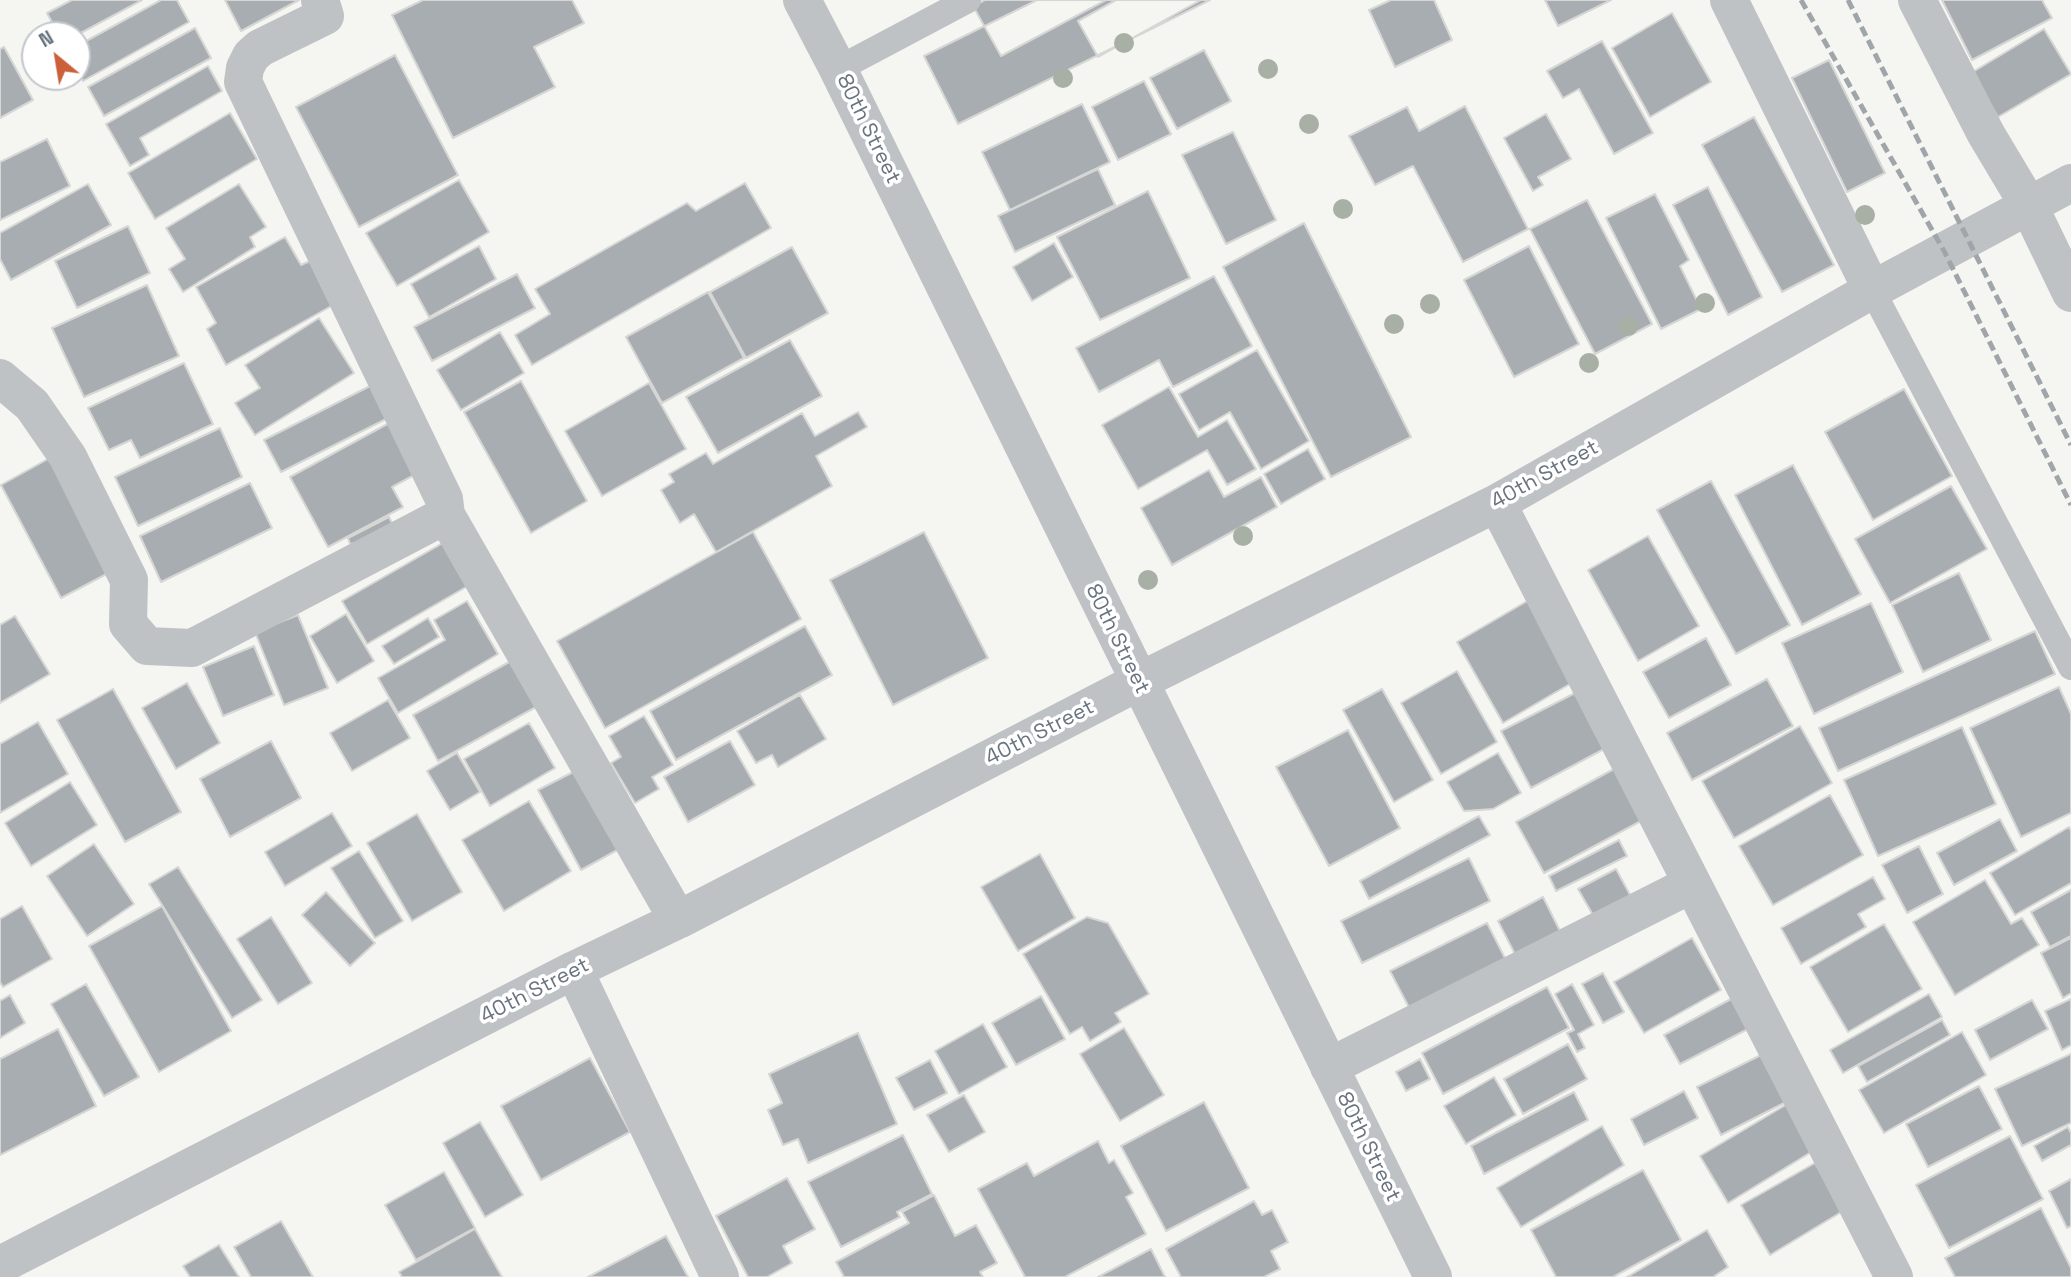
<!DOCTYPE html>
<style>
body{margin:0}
#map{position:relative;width:2071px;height:1277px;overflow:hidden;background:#f5f5f2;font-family:"Space Grotesk",sans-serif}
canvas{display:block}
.north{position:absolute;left:21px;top:21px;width:70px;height:70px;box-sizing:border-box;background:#fff;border:2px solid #c3c7cc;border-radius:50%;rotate:330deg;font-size:19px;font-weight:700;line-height:28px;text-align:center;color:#68747f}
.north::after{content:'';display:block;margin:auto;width:24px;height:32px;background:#cc603b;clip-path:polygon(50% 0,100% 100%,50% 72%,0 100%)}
</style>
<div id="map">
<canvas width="2071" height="1277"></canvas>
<div class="north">N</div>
</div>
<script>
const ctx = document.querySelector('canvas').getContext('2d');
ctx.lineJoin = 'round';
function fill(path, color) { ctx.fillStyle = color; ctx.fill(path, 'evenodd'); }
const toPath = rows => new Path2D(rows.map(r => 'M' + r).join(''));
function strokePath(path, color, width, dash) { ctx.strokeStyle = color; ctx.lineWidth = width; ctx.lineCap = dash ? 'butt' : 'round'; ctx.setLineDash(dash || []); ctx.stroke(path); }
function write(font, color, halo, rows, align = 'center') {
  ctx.font = font + ' "Space Grotesk",sans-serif'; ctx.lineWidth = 7; ctx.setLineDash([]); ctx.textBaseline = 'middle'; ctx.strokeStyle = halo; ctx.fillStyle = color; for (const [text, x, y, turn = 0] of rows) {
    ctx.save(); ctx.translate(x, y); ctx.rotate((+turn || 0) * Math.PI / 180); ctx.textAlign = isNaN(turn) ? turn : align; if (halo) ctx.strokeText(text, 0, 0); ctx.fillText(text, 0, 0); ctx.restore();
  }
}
const building = toPath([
 [72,0,142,0,77,35,59,35,47,13,72,0],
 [161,0,177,0,189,22,83,81,77,69,77,46,161,0],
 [225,0,299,0,241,31,225,0],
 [423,0,572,0,584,23,534,47,555,87,453,138,392,15,423,0],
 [985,0,1106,0,1001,56,973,6,985,0],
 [1037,0,1210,0,958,124,924,56,1037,0],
 [1116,0,1201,0,1098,57,1078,21,1116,0],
 [1391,0,1434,0,1452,40,1395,67,1369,10,1391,0],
 [1545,0,1611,0,1558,26,1545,0],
 [1942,0,2042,0,2052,18,1972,60,1942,0],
 [1672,13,1711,82,1650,117,1612,48,1672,13],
 [195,28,211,58,104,116,88,87,195,28],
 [2044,29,2071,74,1998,117,1971,73,2044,29],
 [1602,41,1653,133,1614,154,1579,89,1563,98,1547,71,1602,41],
 [4,47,33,100,0,118,0,49,4,47],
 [1204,50,1231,101,1177,129,1150,78,1204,50],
 [395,55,458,175,359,227,296,107,395,55],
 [1829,60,1885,173,1847,192,1792,78,1829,60],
 [208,66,222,91,140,138,149,155,130,166,106,124,208,66],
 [1144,81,1171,134,1118,160,1092,107,1144,81],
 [1082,104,1110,162,1010,210,982,152,1082,104],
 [1465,106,1528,229,1463,262,1413,166,1375,185,1349,136,1407,107,1419,131,1465,106],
 [230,113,257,159,155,219,128,173,230,113],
 [1546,114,1571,159,1538,177,1543,185,1533,191,1504,138,1546,114],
 [1754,117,1834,265,1782,292,1702,145,1754,117],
 [1233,132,1276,220,1226,244,1182,155,1233,132],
 [47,139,70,186,0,220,0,162,47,139],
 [1098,169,1115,205,1015,252,998,216,1098,169],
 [459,180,489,232,397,286,366,233,459,180],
 [745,183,771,228,532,365,515,335,550,314,535,289,687,203,696,211,745,183],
 [88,184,111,225,11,280,0,259,0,233,88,184],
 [239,184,266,227,250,237,255,247,183,292,169,269,185,259,166,228,239,184],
 [1708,187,1762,297,1728,315,1673,205,1708,187],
 [1148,191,1190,278,1100,320,1057,237,1148,191],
 [1655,194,1689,260,1680,266,1701,309,1661,329,1606,218,1655,194],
 [1587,200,1652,324,1595,354,1530,229,1587,200],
 [1304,223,1411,437,1331,477,1223,267,1304,223],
 [128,226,150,273,77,308,55,261,128,226],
 [285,237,301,265,310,261,335,304,226,365,207,329,216,323,196,287,285,237],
 [1054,243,1073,277,1032,301,1013,267,1054,243],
 [479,246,496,279,429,317,411,284,479,246],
 [1529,246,1579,344,1514,377,1464,280,1529,246],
 [792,247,828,313,746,358,710,292,792,247],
 [517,274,535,308,432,361,414,327,517,274],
 [1214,276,1252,346,1173,387,1159,360,1099,392,1076,348,1214,276],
 [147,285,179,356,84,397,52,328,147,285],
 [708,292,744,358,662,403,626,337,708,292],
 [319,318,354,373,255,435,235,403,260,388,245,365,319,318],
 [500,332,524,373,461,410,437,370,500,332],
 [790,340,822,396,718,453,686,397,790,340],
 [1257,350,1309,441,1261,469,1230,412,1199,430,1179,394,1257,350],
 [184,363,213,424,140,458,131,440,109,450,88,408,184,363],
 [521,381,587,501,531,533,464,412,521,381],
 [649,383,686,449,602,496,565,431,649,383],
 [372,385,388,418,281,472,264,440,372,385],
 [1169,387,1198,437,1227,420,1256,469,1227,485,1207,450,1138,489,1102,425,1169,387],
 [1904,389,1952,476,1873,520,1825,432,1904,389],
 [858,412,867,427,816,456,832,486,716,552,694,514,680,523,661,490,674,482,669,474,706,453,713,464,802,413,815,436,858,412],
 [391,422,418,473,392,487,403,507,328,547,290,477,391,422],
 [220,428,242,477,138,526,115,477,220,428],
 [1308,449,1325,479,1281,504,1264,474,1308,449],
 [57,454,118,568,61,598,1,485,57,454],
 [1793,465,1861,594,1802,625,1735,495,1793,465],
 [1209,470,1224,497,1261,477,1277,507,1172,565,1141,508,1209,470],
 [1711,481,1790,625,1736,654,1657,510,1711,481],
 [250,483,272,528,161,582,140,536,250,483],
 [1951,486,1987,549,1890,603,1855,539,1951,486],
 [389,517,398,535,350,544,348,538,389,517],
 [753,532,801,619,605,728,557,641,753,532],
 [924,532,988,658,893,705,830,580,924,532],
 [1648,536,1699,626,1638,661,1588,570,1648,536],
 [448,540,473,583,367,644,342,601,448,540],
 [1959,573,1991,640,1923,672,1892,605,1959,573],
 [1529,600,1575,681,1503,723,1457,642,1529,600],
 [467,601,498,654,398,713,378,678,445,640,434,620,467,601],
 [1871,603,1903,672,1814,714,1782,643,1871,603],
 [346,614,374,661,337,683,310,636,346,614],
 [298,615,328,688,284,705,255,632,298,615],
 [15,616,50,674,0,703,0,625,15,616],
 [428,618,439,637,394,664,382,646,428,618],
 [805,626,832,675,676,760,650,711,805,626],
 [2035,631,2055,674,1838,771,1819,728,2035,631],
 [1706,638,1731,685,1669,718,1643,672,1706,638],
 [254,646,274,695,223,716,203,667,254,646],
 [511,661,536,707,438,761,413,715,511,661],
 [1457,671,1497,742,1441,774,1401,703,1457,671],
 [1767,679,1793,726,1692,780,1667,733,1767,679],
 [187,683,220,743,176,769,142,708,187,683],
 [2059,687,2071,714,2071,813,2021,837,1970,728,2059,687],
 [113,689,181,812,125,842,57,720,113,689],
 [1382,689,1433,780,1394,802,1343,710,1382,689],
 [1577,692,1606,748,1531,788,1501,731,1577,692],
 [800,695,826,739,778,767,772,755,756,763,737,731,800,695],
 [388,700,410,738,352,771,330,733,388,700],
 [644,716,673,765,652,777,659,789,635,803,611,763,621,757,609,736,644,716],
 [38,722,68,774,0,813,0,744,38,722],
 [529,723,555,768,490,806,464,759,529,723],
 [1800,726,1832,783,1734,838,1702,781,1800,726],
 [1962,727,1996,804,1878,856,1844,780,1962,727],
 [1348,730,1400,828,1329,866,1276,767,1348,730],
 [271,741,301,798,230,837,200,779,271,741],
 [730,741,755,785,688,822,664,777,730,741],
 [457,753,480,792,450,810,427,771,457,753],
 [1498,753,1521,793,1493,809,1464,811,1447,782,1498,753],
 [579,769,621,848,581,870,538,790,579,769],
 [1614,769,1641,821,1544,873,1516,822,1614,769],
 [70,782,97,825,31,866,5,823,70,782],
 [1830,795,1863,855,1773,905,1739,846,1830,795],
 [529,801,571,871,504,911,462,840,529,801],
 [332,813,352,846,285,886,265,852,332,813],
 [417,814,462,892,412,921,367,843,417,814],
 [1479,816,1490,835,1369,899,1360,881,1479,816],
 [2000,819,2017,851,1954,885,1937,853,2000,819],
 [2069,827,2071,831,2071,883,2015,915,1990,873,2069,827],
 [1619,840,1627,856,1556,891,1549,876,1619,840],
 [94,844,134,904,87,936,47,876,94,844],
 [1919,846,1943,894,1907,913,1882,865,1919,846],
 [359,851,403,921,375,938,331,868,359,851],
 [1040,854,1075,918,1018,951,981,887,1040,854],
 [1469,858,1490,901,1362,963,1341,921,1469,858],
 [178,867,262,1000,232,1018,149,884,178,867],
 [1616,869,1634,902,1597,922,1578,889,1616,869],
 [1873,877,1885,899,1858,914,1866,927,1801,964,1781,928,1873,877],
 [1985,880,2011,924,2022,918,2039,945,1955,995,1913,922,1985,880],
 [2071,890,2071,936,2050,947,2031,912,2071,890],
 [326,892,375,943,350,966,302,915,326,892],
 [1543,897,1565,941,1520,964,1498,921,1543,897],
 [22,906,52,959,3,987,0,982,0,919,22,906],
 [162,906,231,1031,159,1072,89,946,162,906],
 [271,917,312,983,278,1004,237,939,271,917],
 [1087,917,1108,923,1149,994,1115,1013,1121,1022,1090,1041,1082,1027,1070,1034,1023,954,1087,917],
 [1487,923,1509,966,1413,1015,1390,971,1487,923],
 [1884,924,1922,989,1848,1032,1810,967,1884,924],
 [1692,938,1721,990,1644,1033,1614,982,1692,938],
 [2071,938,2071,993,2063,998,2041,953,2071,938],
 [1603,973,1624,1012,1603,1023,1582,984,1603,973],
 [86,984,139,1077,104,1096,51,1004,86,984],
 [1572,984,1594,1025,1578,1034,1585,1048,1577,1052,1567,1033,1574,1030,1555,994,1572,984],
 [1547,987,1569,1028,1443,1094,1422,1053,1547,987],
 [1929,994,1942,1017,1843,1073,1830,1050,1929,994],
 [10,995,25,1023,0,1038,0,1001,10,995],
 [1041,996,1065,1039,1016,1065,992,1023,1041,996],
 [1731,999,1748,1029,1680,1064,1664,1035,1731,999],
 [2071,999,2071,1045,2062,1050,2045,1011,2071,999],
 [2032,1000,2048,1029,1990,1060,1975,1030,2032,1000],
 [1942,1020,1950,1035,1867,1082,1858,1066,1942,1020],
 [983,1024,1007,1067,959,1094,935,1051,983,1024],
 [1124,1028,1164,1095,1120,1121,1080,1054,1124,1028],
 [58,1029,96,1106,0,1155,0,1059,58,1029],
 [1962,1032,1986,1075,1884,1133,1859,1090,1962,1032],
 [858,1033,897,1124,808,1163,798,1139,783,1145,768,1110,782,1103,769,1074,858,1033],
 [1568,1044,1587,1079,1523,1114,1504,1079,1568,1044],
 [1765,1053,1790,1100,1721,1135,1697,1087,1765,1053],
 [2071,1054,2071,1123,2022,1146,1995,1089,2071,1054],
 [590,1058,630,1132,541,1180,501,1106,590,1058],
 [1420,1059,1430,1079,1406,1091,1396,1072,1420,1059],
 [930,1060,947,1093,914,1110,896,1078,930,1060],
 [1494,1077,1516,1115,1466,1144,1444,1106,1494,1077],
 [1979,1086,2002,1129,1928,1167,1906,1124,1979,1086],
 [1684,1091,1698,1118,1644,1145,1631,1119,1684,1091],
 [1574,1092,1588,1120,1484,1174,1471,1146,1574,1092],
 [964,1095,985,1132,949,1152,927,1115,964,1095],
 [1794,1100,1821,1146,1728,1203,1700,1156,1794,1100],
 [1204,1102,1249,1188,1166,1231,1121,1146,1204,1102],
 [480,1122,523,1195,485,1217,443,1143,480,1122],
 [1602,1126,1624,1165,1521,1227,1497,1188,1602,1126],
 [2068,1127,2071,1133,2071,1145,2042,1161,2034,1146,2068,1127],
 [903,1135,932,1194,897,1212,900,1217,841,1247,808,1182,903,1135],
 [2010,1136,2043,1199,1949,1248,1916,1185,2010,1136],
 [1098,1141,1109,1163,1114,1160,1133,1193,1126,1197,1146,1234,1065,1277,1025,1277,978,1189,1027,1163,1034,1176,1098,1141],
 [1815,1163,1843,1211,1770,1255,1741,1205,1815,1163],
 [1643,1170,1681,1240,1613,1277,1556,1277,1531,1230,1643,1170],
 [444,1172,475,1228,416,1260,385,1205,444,1172],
 [787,1178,815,1229,783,1246,792,1263,767,1277,748,1277,716,1216,787,1178],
 [2071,1179,2071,1226,2067,1228,2049,1191,2071,1179],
 [934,1195,955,1236,976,1225,997,1263,980,1272,983,1277,844,1277,836,1262,909,1223,902,1212,934,1195],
 [1254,1201,1262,1215,1272,1210,1288,1242,1271,1251,1280,1269,1264,1277,1181,1277,1166,1249,1254,1201],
 [2041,1208,2071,1268,2071,1277,1955,1277,1945,1258,2041,1208],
 [281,1221,313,1277,251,1277,234,1247,281,1221],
 [475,1229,502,1277,402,1277,399,1272,475,1229],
 [1707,1230,1728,1267,1713,1277,1627,1277,1707,1230],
 [666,1236,688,1277,588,1277,666,1236],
 [219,1245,239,1277,190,1277,183,1266,219,1245],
 [1151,1249,1165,1277,1098,1277,1151,1249]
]);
fill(building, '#a7adb1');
strokePath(building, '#d6d6d5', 2);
strokePath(toPath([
 [838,69,968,0],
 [1872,290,2071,667]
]), '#bfc2c5', 26);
strokePath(toPath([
 [320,0,325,16,260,48,251,56,245,68,243,82,444,499,446,515,678,920],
 [802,0,838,69,1433,1277],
 [1729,0,1872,290],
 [1917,0,1986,134,2029,206,2071,293],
 [0,378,32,405,68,457,129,580,128,624,147,646,192,648,446,515],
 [1497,503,1894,1277],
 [574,970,720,1277],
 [1329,1067,1692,884],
 [0,1265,574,970,678,920,1138,682,1497,503,1872,290,2071,183]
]), '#bfc2c5', 38);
strokePath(toPath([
 [1801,0,1944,251,2071,505],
 [1848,0,2071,445]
]), '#a0a5aa', 5, [10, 5]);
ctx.fillStyle = '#a8b0a5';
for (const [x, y] of [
 [1124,43],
 [1268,69],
 [1063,78],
 [1309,124],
 [1343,209],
 [1865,215],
 [1705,303],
 [1430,304],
 [1394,324],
 [1628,326],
 [1589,363],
 [1243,536],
 [1148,580]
]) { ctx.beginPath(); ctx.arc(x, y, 10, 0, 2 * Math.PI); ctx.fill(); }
write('21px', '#68747f', '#fff', [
 ["80th Street",868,129,64],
 ["40th Street",1545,475,-29],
 ["80th Street",1117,639,64],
 ["40th Street",1040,733,-27],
 ["40th Street",535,991,-27],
 ["80th Street",1368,1147,64]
]);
</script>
